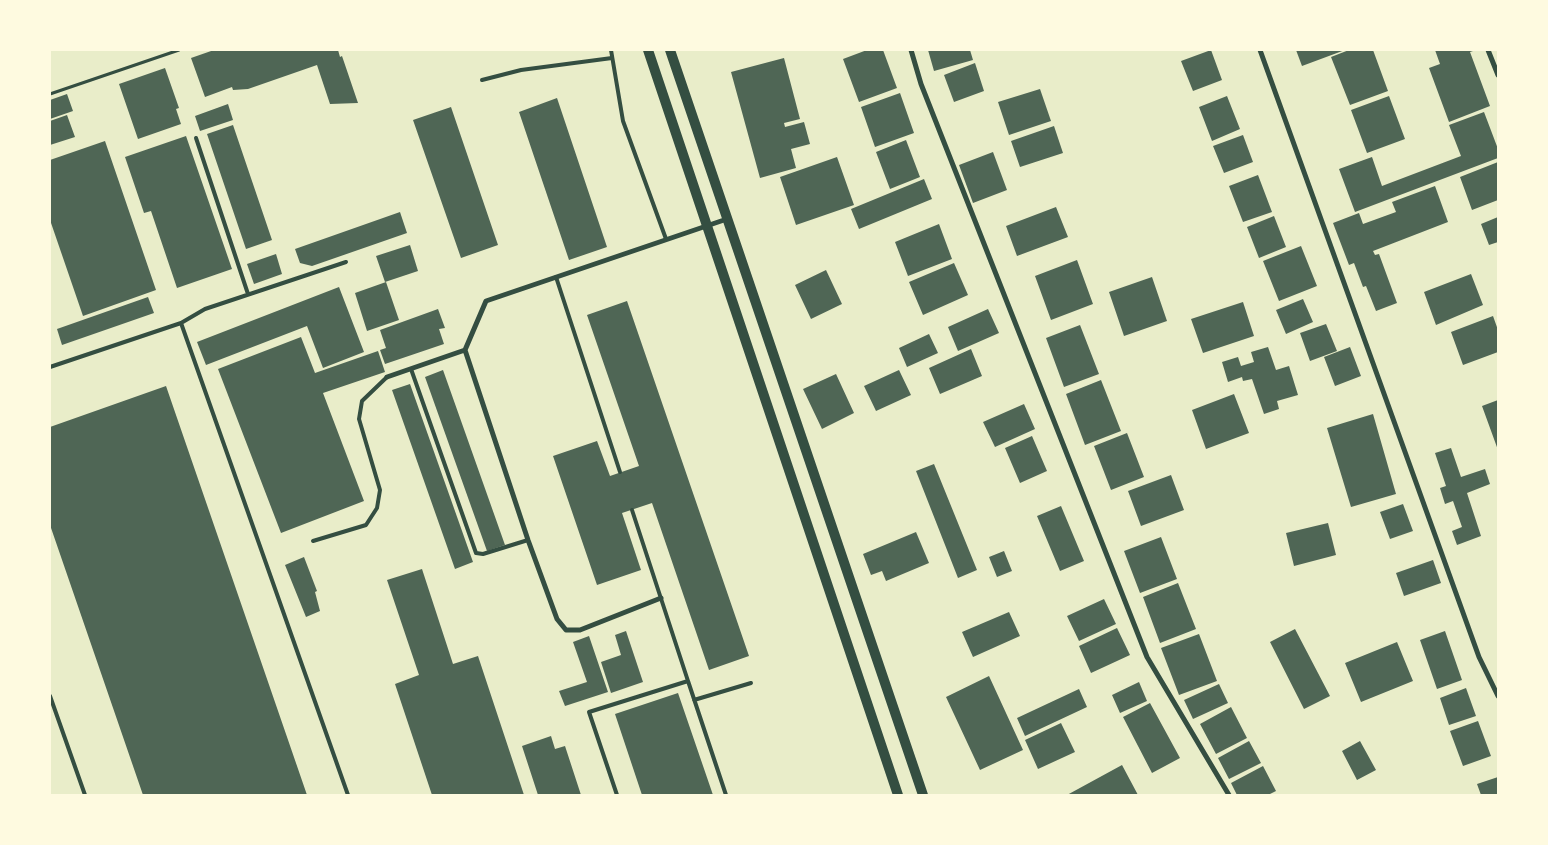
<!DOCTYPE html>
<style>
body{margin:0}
#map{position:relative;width:1548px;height:845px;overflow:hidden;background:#e9edc9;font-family:"Exo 2",sans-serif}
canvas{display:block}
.frame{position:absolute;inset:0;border:51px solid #fefae0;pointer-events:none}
</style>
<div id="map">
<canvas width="1548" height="845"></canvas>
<div class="frame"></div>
</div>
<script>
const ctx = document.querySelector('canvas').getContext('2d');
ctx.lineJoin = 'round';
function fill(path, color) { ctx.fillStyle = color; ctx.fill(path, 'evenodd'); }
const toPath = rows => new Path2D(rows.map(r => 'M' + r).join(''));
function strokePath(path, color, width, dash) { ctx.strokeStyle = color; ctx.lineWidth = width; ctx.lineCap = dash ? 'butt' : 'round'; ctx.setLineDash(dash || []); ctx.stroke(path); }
fill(toPath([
 [214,50,338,50,340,57,342,56,358,103,330,104,317,65,248,89,233,90,232,87,205,97,191,58],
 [867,50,883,50,897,88,859,102,843,59],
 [928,50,970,50,973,60,934,71],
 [1211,50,1222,80,1193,91,1181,61],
 [1296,50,1345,50,1302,66],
 [1349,50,1373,50,1388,91,1350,105,1331,57],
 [1435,50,1476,50,1470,52,1490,106,1449,122,1429,68,1440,64],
 [784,58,800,119,784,123,785,127,804,122,810,144,791,149,796,168,760,178,731,72],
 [975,63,984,91,954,102,944,75],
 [165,68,179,108,176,109,181,124,138,139,119,84],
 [1040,89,1051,121,1009,135,998,102],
 [900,93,914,133,875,147,861,107],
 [67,94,73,111,50,119,50,100],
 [1227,96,1240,129,1212,141,1199,107],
 [1389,96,1405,139,1367,153,1351,110],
 [557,98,607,247,569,260,519,112],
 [228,104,233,120,200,131,195,116],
 [451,107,498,245,461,258,413,120],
 [1484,112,1498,149,1498,158,1355,212,1339,169,1372,157,1382,186,1461,156,1449,125],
 [67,115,75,137,50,145,50,121],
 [233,125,272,240,246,249,207,134],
 [1054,126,1063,153,1020,167,1011,141],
 [1243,135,1253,162,1224,173,1213,146],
 [186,136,232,269,177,288,151,211,144,213,125,157],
 [906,140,920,177,890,189,876,152],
 [105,141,156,290,83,316,50,220,50,160],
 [993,152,1007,190,973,203,959,165],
 [837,157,854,205,796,225,780,177],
 [1498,162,1498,200,1472,210,1460,177],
 [1258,175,1272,212,1243,222,1229,186],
 [924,179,932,199,859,229,851,209],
 [1435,186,1448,222,1373,251,1375,255,1379,254,1397,303,1376,311,1366,286,1363,287,1354,263,1349,265,1333,223,1359,213,1363,224,1396,212,1392,202],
 [1056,207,1068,237,1017,256,1006,226],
 [400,212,407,233,312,266,300,263,295,249],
 [1274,216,1286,247,1259,258,1247,227],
 [1498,217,1498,242,1489,245,1481,224],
 [939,224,952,259,908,276,895,242],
 [410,245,418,271,385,282,376,256],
 [1301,246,1317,286,1279,301,1263,261],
 [276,254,282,274,254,284,247,264],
 [1077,260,1093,304,1051,320,1035,276],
 [954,263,968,295,923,315,909,282],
 [826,270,842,304,811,319,795,285],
 [1471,274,1483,305,1436,325,1424,292],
 [1152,277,1167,321,1124,336,1109,292],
 [386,282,399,320,367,331,355,293],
 [339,287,364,352,323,368,307,326,206,365,197,342],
 [148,297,154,313,62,345,57,329],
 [1303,299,1313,322,1286,334,1276,310],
 [627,301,749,656,709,670,652,503,622,513,641,570,597,585,553,456,597,441,610,476,639,466,587,315],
 [1243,302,1254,336,1203,353,1191,319],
 [438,309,445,328,439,329,444,344,385,364,380,350,386,348,380,330],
 [988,309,999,333,958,351,948,327],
 [1493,316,1498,330,1498,352,1463,365,1451,332],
 [1326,324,1337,351,1310,361,1300,333],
 [1080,325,1099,374,1064,387,1046,338],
 [929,334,938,353,907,367,899,348],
 [301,337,315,373,378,351,385,372,323,393,364,501,281,533,218,369],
 [1268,347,1276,370,1289,366,1298,395,1277,401,1279,409,1264,414,1252,379,1243,381,1242,377,1228,382,1222,362,1238,357,1241,366,1254,362,1251,352],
 [1350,347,1361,376,1335,386,1324,357],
 [971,349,982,376,940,394,929,368],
 [443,370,505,545,487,551,425,377],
 [899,370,911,395,876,411,864,386],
 [836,374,854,413,822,429,803,389],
 [1101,380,1121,431,1085,445,1066,394],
 [410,384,473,562,455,569,392,390],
 [166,386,307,795,143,795,50,525,50,427],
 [1234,394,1249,433,1206,449,1192,410],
 [1498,400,1498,450,1482,406],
 [1024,404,1035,429,995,447,983,422],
 [1373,414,1396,494,1351,507,1327,428],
 [1127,433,1144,477,1111,490,1094,446],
 [1032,436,1047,471,1020,483,1005,448],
 [1451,448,1461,477,1485,469,1490,484,1467,493,1481,536,1457,545,1452,531,1462,527,1453,501,1445,504,1440,488,1446,486,1435,453],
 [934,464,977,570,958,578,916,471],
 [1171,475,1184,510,1141,526,1128,491],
 [1403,504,1413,531,1390,539,1380,512],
 [1061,506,1084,561,1060,571,1037,516],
 [1328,523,1336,555,1294,566,1286,533],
 [916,532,929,563,886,581,882,571,871,575,863,554],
 [1161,537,1177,579,1140,593,1124,551],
 [1004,551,1012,571,997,577,989,557],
 [304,557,317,591,315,592,320,611,306,617,285,565],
 [1433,560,1441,583,1404,596,1396,573],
 [422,569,453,664,478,656,524,795,432,795,395,684,419,675,387,580],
 [1178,583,1196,629,1160,643,1143,597],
 [1104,599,1116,624,1079,641,1067,616],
 [1009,612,1020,636,973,657,962,632],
 [1117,628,1130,655,1091,673,1079,646],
 [1295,629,1330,696,1304,709,1270,642],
 [626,631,643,682,611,693,601,662,621,655,615,635],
 [1445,631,1462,680,1437,689,1420,640],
 [1199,634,1217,681,1179,695,1161,648],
 [589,636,608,692,565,706,559,691,587,682,573,642],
 [1397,642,1413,681,1361,702,1345,663],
 [989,676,1023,750,980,770,946,697],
 [1139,682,1147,701,1120,713,1112,695],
 [1219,684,1228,703,1193,719,1184,700],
 [1466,688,1476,716,1449,725,1440,698],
 [1079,689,1087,707,1025,736,1017,718],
 [678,693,713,795,642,795,615,714],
 [1150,703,1180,758,1152,773,1123,717],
 [1231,707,1247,738,1216,754,1200,724],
 [1478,721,1491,756,1463,766,1450,731],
 [1061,723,1075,752,1038,769,1025,740],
 [551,736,555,749,565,746,581,795,538,795,522,746],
 [1249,741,1261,763,1229,779,1218,758],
 [1360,741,1376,770,1357,780,1342,751],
 [1122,765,1138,795,1067,795],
 [1263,766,1276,791,1268,795,1237,795,1231,783],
 [1498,777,1498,795,1481,795,1477,784]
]), '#4f6655');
strokePath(toPath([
 [50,94,179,50]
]), '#344e41', 3);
strokePath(toPath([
 [611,50,623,121,666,239],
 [482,80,521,70,612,58],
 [196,138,248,294],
 [556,277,620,472],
 [181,323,205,309,346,262],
 [50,367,181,323,348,795],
 [411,369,476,553,483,554,528,540],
 [632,510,688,681],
 [313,541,366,525,377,508,380,490,359,419,362,401,387,377],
 [50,696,85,795],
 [694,700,751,683],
 [617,795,589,712,688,681,726,795]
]), '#344e41', 4);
strokePath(toPath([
 [911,50,921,84,1147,657,1229,795],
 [1260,50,1479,657,1498,696],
 [1488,50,1498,75],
 [465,350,528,540,557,619,566,630,580,630,661,598],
 [387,377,465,350,486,301,727,219]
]), '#344e41', 5);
strokePath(toPath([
 [648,50,898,795],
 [670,50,923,795]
]), '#344e41', 10);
</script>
